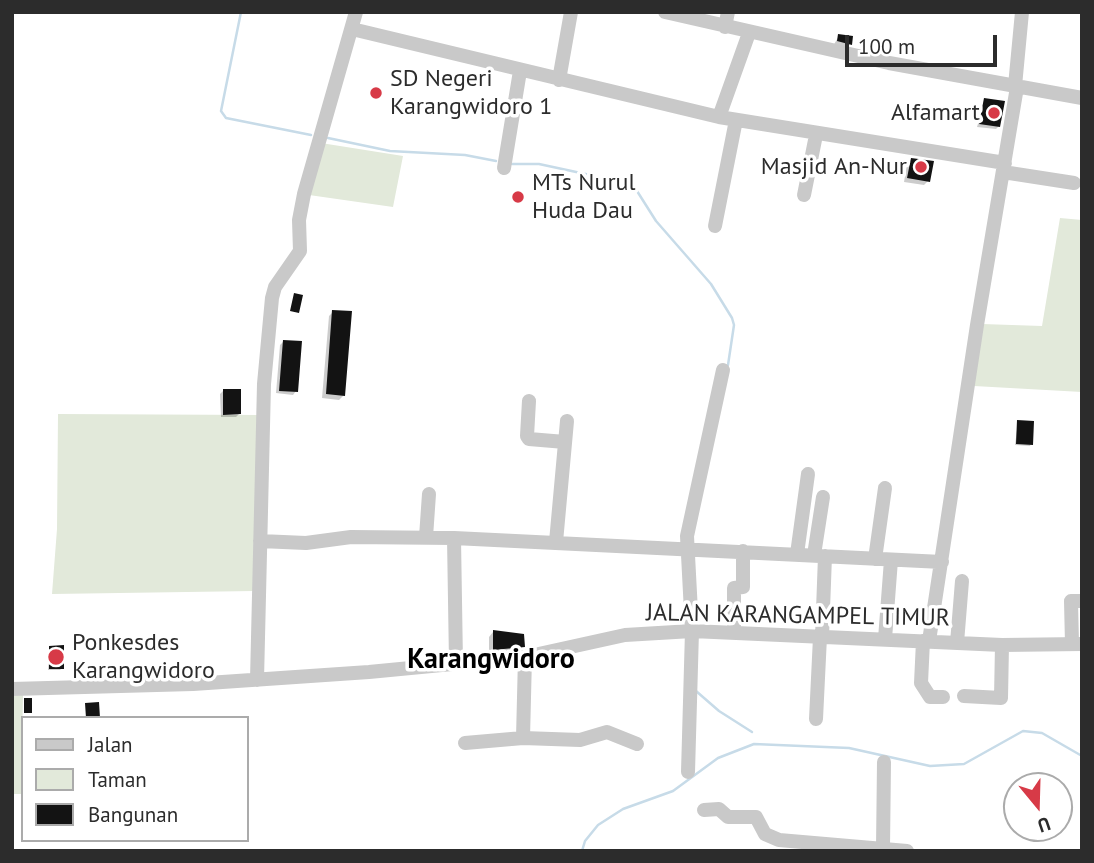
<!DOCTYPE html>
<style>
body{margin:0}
#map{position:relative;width:1094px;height:863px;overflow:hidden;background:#fff;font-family:"PT Sans",sans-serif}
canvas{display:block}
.frame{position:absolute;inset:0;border:14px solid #2c2c2c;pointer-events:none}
.legend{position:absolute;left:21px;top:716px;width:228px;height:126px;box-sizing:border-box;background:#fff;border:2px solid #ababab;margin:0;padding:9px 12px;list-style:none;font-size:21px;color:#2c2c2c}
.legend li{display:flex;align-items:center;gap:14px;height:35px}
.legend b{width:35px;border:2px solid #ababab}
.north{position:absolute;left:1003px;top:772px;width:70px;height:70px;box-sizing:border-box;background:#fff;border:2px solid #ababab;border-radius:50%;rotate:161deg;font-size:19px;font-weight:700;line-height:28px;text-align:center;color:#2c2c2c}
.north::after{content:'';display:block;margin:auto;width:24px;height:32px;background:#d73a47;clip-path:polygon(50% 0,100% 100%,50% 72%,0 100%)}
.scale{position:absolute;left:845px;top:35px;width:152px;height:32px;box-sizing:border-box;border:4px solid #2c2c2c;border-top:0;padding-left:9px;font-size:21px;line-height:24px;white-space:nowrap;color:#2c2c2c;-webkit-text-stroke:5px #fff;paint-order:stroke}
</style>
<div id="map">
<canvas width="1094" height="863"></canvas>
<div class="frame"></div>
<ul class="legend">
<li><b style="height:9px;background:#c9c9c9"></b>Jalan</li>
<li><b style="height:19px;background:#e2e9da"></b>Taman</li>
<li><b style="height:19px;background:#131313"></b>Bangunan</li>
</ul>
<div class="north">U</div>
<div class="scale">100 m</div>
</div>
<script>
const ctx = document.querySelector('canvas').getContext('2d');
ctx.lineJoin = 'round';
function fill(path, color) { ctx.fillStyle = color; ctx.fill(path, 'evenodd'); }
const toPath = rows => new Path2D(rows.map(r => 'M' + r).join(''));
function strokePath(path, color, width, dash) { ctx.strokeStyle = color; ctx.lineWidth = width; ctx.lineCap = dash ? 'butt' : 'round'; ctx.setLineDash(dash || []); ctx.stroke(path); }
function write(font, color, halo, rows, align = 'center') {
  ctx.font = font + ' "PT Sans",sans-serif'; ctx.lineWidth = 7; ctx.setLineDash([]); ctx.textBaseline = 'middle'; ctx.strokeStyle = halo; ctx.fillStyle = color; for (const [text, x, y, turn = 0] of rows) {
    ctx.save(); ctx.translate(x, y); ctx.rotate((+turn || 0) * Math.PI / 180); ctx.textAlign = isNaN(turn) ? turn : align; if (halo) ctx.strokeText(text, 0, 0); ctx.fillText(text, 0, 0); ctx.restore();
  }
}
fill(toPath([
 [321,143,403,156,393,207,309,195],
 [1060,218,1082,220,1082,392,974,386,982,324,1042,326],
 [58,414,260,415,254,591,52,594,57,529],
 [23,695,21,794,12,794,12,696]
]), '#e2e9da');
fill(toPath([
 [839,36,850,44,845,48,833,46],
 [985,100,999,126,996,129,977,127],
 [912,160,928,181,924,185,904,182,907,164],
 [333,312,344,395,339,400,322,398,329,316],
 [283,342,296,391,293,395,276,393,280,345],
 [223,391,239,414,236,417,221,417,220,394],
 [1018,422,1031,444,1030,446,1015,445],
 [493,632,523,646,519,651,489,654,489,637],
 [50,647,62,668,60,670,48,670]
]), '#0003');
strokePath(toPath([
 [241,12,221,111,226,118,311,135],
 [328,138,390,151,465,155,496,161],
 [512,164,539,164,618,181,637,191,656,221,711,284,732,318,734,325,728,365],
 [696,691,719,711,752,732],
 [582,851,585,841,598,825,623,809,673,791,718,758,754,744,849,748,930,766,964,764,1023,731,1042,733,1082,756]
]), '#c7dbe8', 2.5);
fill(toPath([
 [838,34,853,36,852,45,837,41],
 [984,98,1005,101,1000,127,979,124],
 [911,158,934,161,930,182,907,178],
 [294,293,303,295,299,313,290,311],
 [332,310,352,311,345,396,326,394],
 [283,340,302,341,298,392,279,391],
 [223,389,241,389,241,414,223,415],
 [1017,420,1034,421,1033,445,1016,444],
 [493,630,524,634,525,647,493,650],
 [64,645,64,669,49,669,49,646],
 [24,698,32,698,32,713,24,713],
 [99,702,100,718,86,718,85,703]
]), '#131313');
strokePath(toPath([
 [665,12,889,63,1082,98],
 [725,27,728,12],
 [352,29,719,117,1005,163],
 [559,80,571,12],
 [1015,86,1022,12],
 [719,117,749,33],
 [504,168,520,71],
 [1003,172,1074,183],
 [804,195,816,135],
 [715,226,736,120],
 [529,401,527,436,529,439,565,442],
 [426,537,429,494],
 [454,538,456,663],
 [260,541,306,543,351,537,454,538,942,562],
 [556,542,567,421],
 [797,554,808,474],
 [814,555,823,497],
 [875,559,885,488],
 [734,633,734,588,743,587,743,551],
 [822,637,825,556],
 [885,639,891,560],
 [923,641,921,683,930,697,943,697],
 [929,641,977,325,1017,87],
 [957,643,962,581],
 [1072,644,1071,601,1082,601],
 [257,680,264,384,272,298,275,287,300,251,299,220,304,194,356,12],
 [12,689,193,684,369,672,525,657,625,635,692,631,1002,645,1082,644],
 [964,696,1001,698,1002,645],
 [816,719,820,637],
 [523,738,525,657],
 [465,743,523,738,580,740,607,732,637,744],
 [688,772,692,631,687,536,723,370],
 [704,810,719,809,728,817,756,817,765,834,779,840,907,851],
 [883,848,884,762]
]), '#c9c9c9', 14);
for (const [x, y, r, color] of [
 [376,93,7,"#d73a47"],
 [994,113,7,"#d73a47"],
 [921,167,7,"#d73a47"],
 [518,197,7,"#d73a47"],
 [56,657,9,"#d73a47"]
]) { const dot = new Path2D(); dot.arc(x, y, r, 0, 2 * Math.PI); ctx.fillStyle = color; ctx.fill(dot); strokePath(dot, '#fff', 2.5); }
write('24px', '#2c2c2c', '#fff', [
 ["SD Negeri",390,79],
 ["Karangwidoro 1",390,107],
 ["Alfamart",980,113,"right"],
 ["Masjid An-Nur",907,167,"right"],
 ["MTs Nurul",532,183],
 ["Huda Dau",532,211],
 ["Ponkesdes",72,643],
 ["Karangwidoro",72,671]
], 'left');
write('24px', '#2c2c2c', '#fff', [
 ["JALAN KARANGAMPEL TIMUR",798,616,1]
]);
write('bold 28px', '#000', '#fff', [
 ["Karangwidoro",491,660]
]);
</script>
